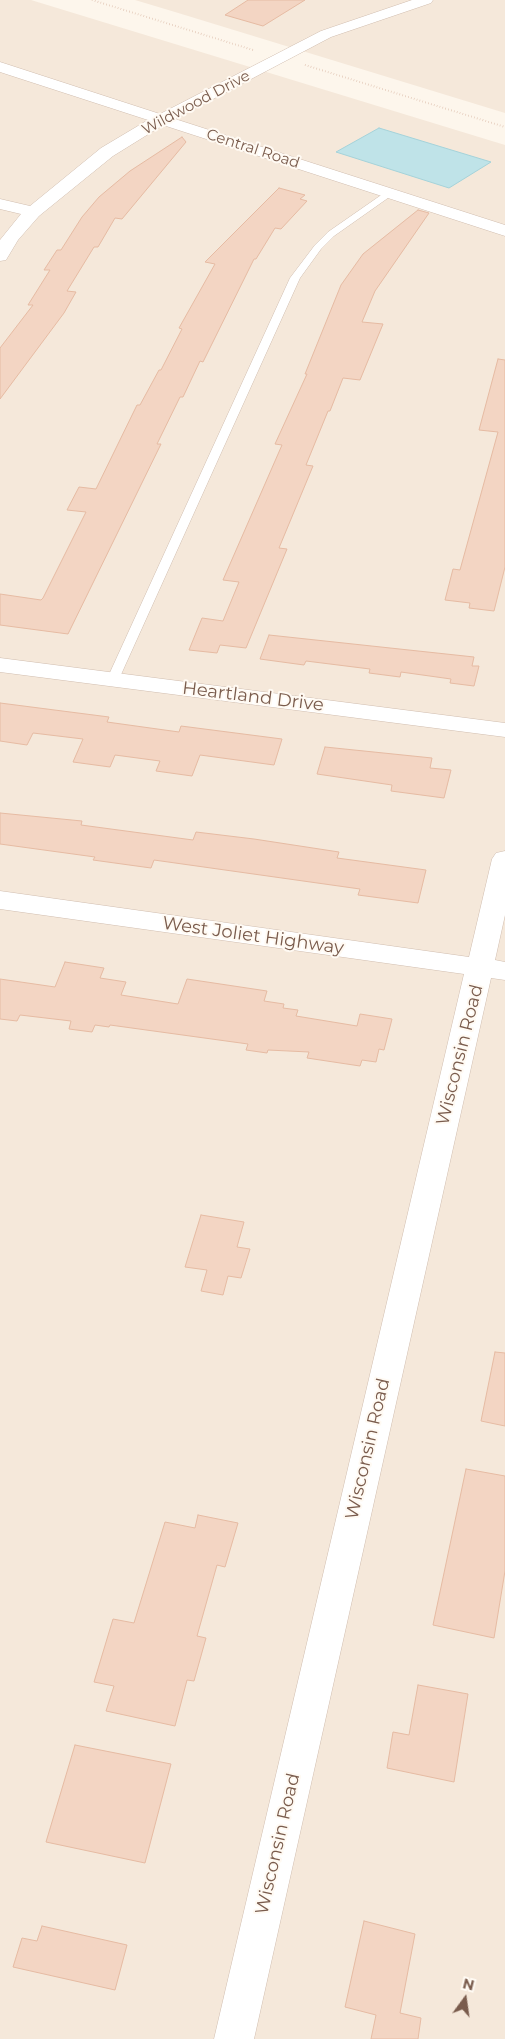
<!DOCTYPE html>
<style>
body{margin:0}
#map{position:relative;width:505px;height:2039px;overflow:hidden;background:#fdf6ec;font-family:Montserrat,sans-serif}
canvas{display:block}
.north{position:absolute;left:440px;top:1974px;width:50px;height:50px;-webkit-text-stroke:4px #fffaf3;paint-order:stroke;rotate:14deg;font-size:14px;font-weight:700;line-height:20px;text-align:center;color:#7a5c4d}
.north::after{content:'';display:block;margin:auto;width:18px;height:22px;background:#7a5c4d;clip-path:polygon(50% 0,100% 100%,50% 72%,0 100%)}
</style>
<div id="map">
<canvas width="505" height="2039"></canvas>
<div class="north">N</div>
</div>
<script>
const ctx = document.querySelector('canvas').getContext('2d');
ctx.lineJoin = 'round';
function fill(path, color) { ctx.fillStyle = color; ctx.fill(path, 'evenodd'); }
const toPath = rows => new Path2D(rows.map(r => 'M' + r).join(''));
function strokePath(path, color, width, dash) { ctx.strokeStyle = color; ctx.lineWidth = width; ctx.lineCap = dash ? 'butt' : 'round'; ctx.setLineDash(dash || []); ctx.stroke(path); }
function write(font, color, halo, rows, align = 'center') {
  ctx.font = font + ' Montserrat,sans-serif'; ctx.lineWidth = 4; ctx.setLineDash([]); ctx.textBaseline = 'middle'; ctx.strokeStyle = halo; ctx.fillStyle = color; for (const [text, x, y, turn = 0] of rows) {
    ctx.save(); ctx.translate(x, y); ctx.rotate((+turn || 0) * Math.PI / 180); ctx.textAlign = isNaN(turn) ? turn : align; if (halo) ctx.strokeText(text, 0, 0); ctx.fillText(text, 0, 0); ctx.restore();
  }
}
fill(toPath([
 [0,0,31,0,505,145,505,2039,0,2039],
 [135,0,505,0,505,113,175,12]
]), '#f5e8da');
const water = toPath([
 [379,128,491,162,449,188,336,152,379,128]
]);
fill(water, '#bfe3e8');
strokePath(water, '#a5d3da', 1);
const building = toPath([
 [248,0,305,0,263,26,225,15,248,0],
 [182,137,186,142,122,219,115,218,98,247,94,247,67,291,76,292,64,313,0,399,0,348,33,305,28,305,50,270,44,270,57,250,61,250,82,217,99,197,130,171,182,137],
 [279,188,305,195,300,199,307,201,281,229,275,228,256,259,254,259,203,362,200,361,183,397,180,397,157,444,161,444,68,634,0,625,0,594,41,600,43,598,86,512,67,510,79,487,96,489,137,405,140,405,159,370,161,370,182,329,179,328,215,264,205,262,279,188],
 [418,210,429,213,375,291,362,322,383,324,360,380,343,378,330,411,328,411,306,465,313,466,279,548,287,549,246,648,220,645,217,653,189,650,202,618,223,621,239,582,223,580,282,445,275,444,307,374,305,374,341,285,363,254,418,210],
 [498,359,505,360,505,567,494,611,469,608,470,603,445,600,453,569,460,570,498,432,479,430,498,359],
 [269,635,474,657,472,666,479,666,474,686,450,683,451,679,401,672,400,677,369,673,370,669,306,661,304,665,260,659,269,635],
 [0,703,109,717,107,722,179,732,181,726,282,739,274,765,200,755,192,776,156,771,160,761,115,755,110,767,73,762,83,739,33,733,27,745,0,741,0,703],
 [325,747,432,758,430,768,451,770,444,798,391,791,392,785,317,774,325,747],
 [0,813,82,821,81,825,193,840,196,832,254,839,339,852,337,858,426,870,418,903,358,895,360,889,154,860,151,868,93,860,95,857,0,844,0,813],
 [65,962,104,968,100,978,126,982,121,995,178,1004,187,979,267,991,264,1001,284,1004,283,1008,298,1010,296,1016,357,1026,360,1014,392,1019,384,1050,379,1049,376,1062,362,1060,360,1066,307,1058,309,1052,268,1050,267,1053,246,1050,248,1044,110,1025,109,1027,95,1025,92,1032,69,1029,71,1021,20,1015,17,1021,0,1019,0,979,55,987,65,962],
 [201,1215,244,1222,237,1247,250,1249,241,1278,228,1276,223,1295,201,1291,207,1270,185,1267,201,1215],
 [495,1352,505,1353,505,1426,481,1421,495,1352],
 [466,1469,505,1476,505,1571,494,1638,433,1625,466,1469],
 [198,1515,238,1523,225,1567,217,1565,197,1636,206,1638,194,1681,187,1680,175,1726,106,1711,114,1686,94,1682,113,1619,134,1623,165,1522,195,1528,198,1515],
 [418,1685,468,1694,454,1782,387,1768,393,1732,409,1735,418,1685],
 [75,1745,171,1764,145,1863,46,1842,75,1745],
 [364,1921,415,1934,400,2013,421,2018,418,2039,371,2039,376,2015,345,2007,364,1921],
 [42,1926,127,1945,115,1990,13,1967,22,1938,37,1941,42,1926]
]);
fill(building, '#f3d5c3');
strokePath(building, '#e6bba3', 1);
const service = toPath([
 [387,191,395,193,334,236,321,249,300,278,119,679,113,683,109,682,107,679,290,278,315,245,328,232,387,191]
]);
const minor = toPath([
 [412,0,433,0,431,3,331,37,175,119,505,225,505,236,163,125,113,156,39,216,18,240,6,260,0,261,0,240,21,214,0,209,0,199,30,206,101,148,148,120,0,72,0,62,160,114,321,31,412,0],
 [0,658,505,723,505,737,0,672,0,658],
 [505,851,505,915,495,960,505,962,505,980,491,978,254,2039,214,2039,464,974,0,909,0,891,469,957,492,859,496,853,505,851]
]);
strokePath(service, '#d1beb0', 1);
strokePath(minor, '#d1beb0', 1);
strokePath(toPath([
 [92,0,253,50],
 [305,65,505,127]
]), '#d9b8a5', 2, [0.5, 2.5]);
fill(service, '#fff');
fill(minor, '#fff');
write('15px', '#7a5c4d', '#fffaf3', [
 ["Wildwood Drive",196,103,-28],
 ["Central Road",253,149,18]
]);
write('18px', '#7a5c4d', '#fffaf3', [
 ["Heartland Drive",253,697,7],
 ["West Joliet Highway",253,936,8],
 ["Wisconsin Road",460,1055,-76],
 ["Wisconsin Road",368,1449,-77],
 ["Wisconsin Road",278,1844,-77]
]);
</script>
